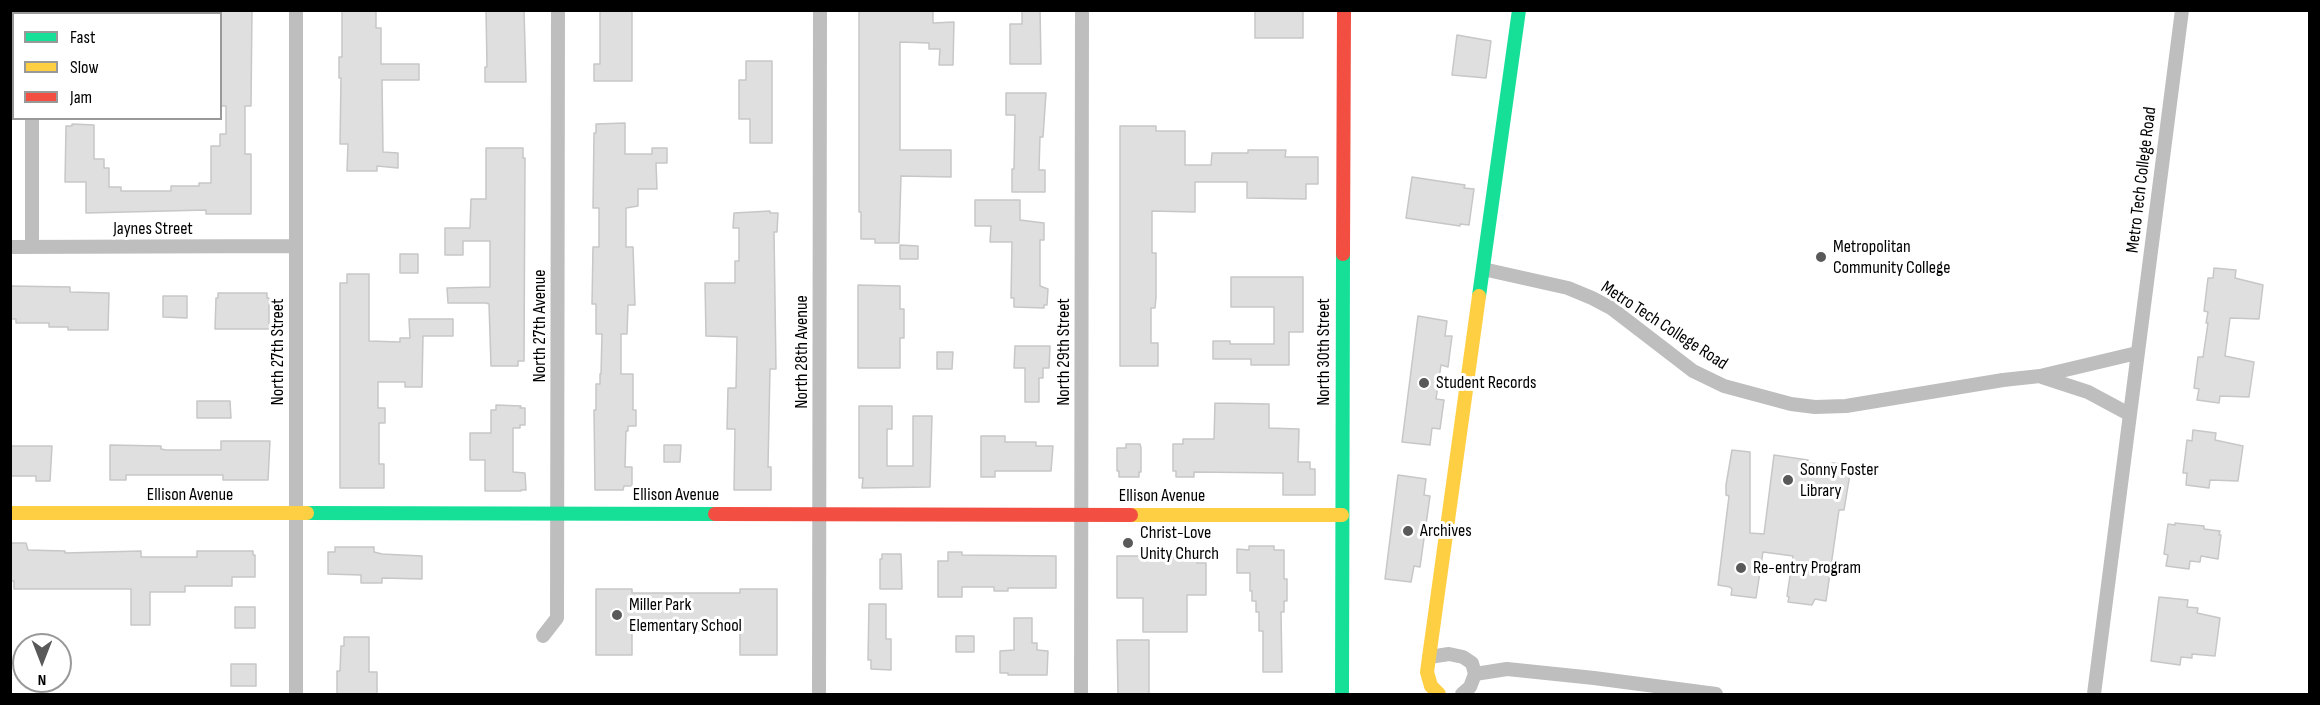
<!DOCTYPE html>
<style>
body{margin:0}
#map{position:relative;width:2320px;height:705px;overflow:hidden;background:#fff;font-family:"Sofia Sans Condensed",sans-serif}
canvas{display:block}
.frame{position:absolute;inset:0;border:12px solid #000;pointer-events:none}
.legend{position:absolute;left:12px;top:12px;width:210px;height:108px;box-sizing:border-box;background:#fff;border:2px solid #999;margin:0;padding:8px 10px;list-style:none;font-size:18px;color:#000}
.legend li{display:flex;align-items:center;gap:12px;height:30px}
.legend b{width:30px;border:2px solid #999}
.north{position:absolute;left:12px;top:633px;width:60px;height:60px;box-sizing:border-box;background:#fff;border:2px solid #999;border-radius:50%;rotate:180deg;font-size:16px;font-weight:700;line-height:24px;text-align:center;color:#000}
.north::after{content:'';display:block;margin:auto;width:21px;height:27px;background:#595959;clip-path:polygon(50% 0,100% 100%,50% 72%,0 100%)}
</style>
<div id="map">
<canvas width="2320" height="705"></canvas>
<div class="frame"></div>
<ul class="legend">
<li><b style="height:8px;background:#16e098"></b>Fast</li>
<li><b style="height:8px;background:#ffcf43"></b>Slow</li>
<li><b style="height:8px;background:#f24e42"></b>Jam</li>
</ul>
<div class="north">N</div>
</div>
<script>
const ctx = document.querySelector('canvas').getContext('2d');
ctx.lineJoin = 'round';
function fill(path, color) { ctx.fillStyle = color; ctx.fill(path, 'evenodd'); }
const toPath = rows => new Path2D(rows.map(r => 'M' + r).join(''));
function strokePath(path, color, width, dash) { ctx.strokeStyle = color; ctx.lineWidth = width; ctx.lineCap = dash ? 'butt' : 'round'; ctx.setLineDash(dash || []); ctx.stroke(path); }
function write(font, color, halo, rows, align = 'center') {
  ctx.font = font + ' "Sofia Sans Condensed",sans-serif'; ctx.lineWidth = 6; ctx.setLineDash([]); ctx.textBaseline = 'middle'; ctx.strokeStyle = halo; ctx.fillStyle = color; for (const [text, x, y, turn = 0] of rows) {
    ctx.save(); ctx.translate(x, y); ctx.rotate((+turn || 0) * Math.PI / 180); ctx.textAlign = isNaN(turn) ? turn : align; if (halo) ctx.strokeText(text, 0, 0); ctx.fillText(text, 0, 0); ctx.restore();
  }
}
const building = toPath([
 [220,10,252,10,251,106,245,106,245,154,251,154,251,214,206,214,206,210,86,213,86,182,65,182,66,126,72,126,72,124,94,125,94,159,104,159,104,168,109,168,109,187,121,187,121,191,171,191,171,186,199,186,199,183,211,183,211,146,220,146,220,134,226,134,226,106,220,106,220,10],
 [342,10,376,10,376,28,381,28,381,64,419,64,419,80,382,80,383,152,398,153,398,168,377,166,377,171,347,171,348,144,340,144,341,78,339,78,339,57,342,57,342,10],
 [486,10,524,10,526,82,485,82,485,67,487,67,486,10],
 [600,10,632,10,632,81,594,81,594,64,600,64,600,10],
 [859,10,933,10,933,23,954,22,953,65,939,65,940,49,929,49,929,43,900,42,900,150,951,150,951,177,901,176,899,243,875,243,875,239,861,239,861,212,859,212,859,10],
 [1022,10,1040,10,1041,64,1010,64,1010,24,1022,24,1022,10],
 [1255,10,1303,10,1303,38,1255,38,1255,10],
 [1457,35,1491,41,1486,78,1452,75,1457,35],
 [746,61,772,61,772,143,750,143,750,119,739,119,739,80,746,80,746,61],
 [1006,93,1046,93,1043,137,1040,137,1039,170,1045,170,1045,192,1012,192,1012,169,1014,169,1015,115,1006,115,1006,93],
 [625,123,625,154,652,154,652,148,667,148,667,163,656,163,657,189,638,189,638,206,626,208,626,247,633,247,635,305,628,305,627,334,621,334,621,374,633,374,633,410,636,410,636,426,628,426,628,431,626,431,625,467,632,467,632,486,624,486,623,490,595,490,594,410,596,410,596,384,600,384,600,374,601,374,602,334,596,334,596,304,592,304,593,247,599,247,599,208,593,208,594,133,596,133,596,124,625,123],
 [1120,126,1156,126,1156,131,1185,131,1185,165,1211,165,1212,153,1248,153,1248,150,1286,150,1285,157,1318,157,1318,184,1306,184,1306,199,1247,198,1247,182,1195,182,1195,212,1152,211,1152,253,1156,253,1156,297,1155,308,1151,308,1151,343,1158,343,1158,366,1120,366,1120,126],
 [486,148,523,148,523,158,525,158,524,361,518,361,518,366,491,366,489,304,486,303,448,303,447,288,490,287,490,241,463,241,463,255,445,255,445,228,470,228,471,199,486,199,486,148],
 [1412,177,1465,185,1464,188,1474,189,1469,225,1460,224,1460,226,1406,218,1412,177],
 [975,200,1020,200,1020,220,1044,223,1044,240,1040,240,1040,286,1048,289,1047,305,1044,305,1044,308,1014,307,1014,298,1011,298,1012,242,990,242,991,226,975,226,975,200],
 [770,211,770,213,778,213,777,232,774,232,776,369,770,369,768,467,771,467,771,490,734,490,735,429,727,429,728,388,736,388,737,337,706,336,705,283,735,283,735,261,739,261,739,228,733,228,734,213,770,211],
 [900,245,918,246,918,259,900,259,900,245],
 [400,254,418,254,418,273,400,273,400,254],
 [2214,268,2236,270,2235,278,2263,285,2259,319,2230,318,2229,326,2225,356,2254,362,2249,397,2220,396,2219,403,2197,400,2199,389,2194,388,2198,357,2203,357,2208,323,2206,323,2208,312,2204,311,2208,278,2213,278,2214,268],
 [347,274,369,274,369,341,400,342,400,338,410,338,409,319,453,319,453,336,423,336,422,387,405,387,405,382,378,382,378,408,385,408,385,423,379,423,379,464,384,464,384,488,340,488,340,283,347,283,347,274],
 [1231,277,1303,277,1303,332,1289,332,1289,365,1251,365,1251,359,1213,359,1213,341,1230,341,1230,344,1274,344,1274,307,1231,307,1231,277],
 [858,285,900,286,900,309,904,309,904,338,900,338,900,368,858,368,858,285],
 [10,286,70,287,70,292,109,293,108,330,68,330,68,327,49,327,49,323,16,323,16,319,10,319,10,286],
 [218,293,267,293,267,298,269,298,269,329,215,329,216,298,218,298,218,293],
 [163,296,187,296,187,318,163,317,163,296],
 [1418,316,1447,321,1445,336,1452,336,1448,367,1441,365,1436,399,1444,400,1440,429,1432,428,1430,445,1402,442,1418,316],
 [1015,346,1050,346,1049,368,1043,368,1043,378,1039,378,1039,402,1025,402,1025,368,1014,368,1015,346],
 [937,352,953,352,952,369,937,369,937,352],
 [197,401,230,401,231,418,197,418,197,401],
 [1215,403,1269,404,1269,428,1299,429,1298,462,1310,462,1310,469,1315,469,1315,495,1283,495,1283,473,1194,472,1194,477,1176,477,1176,471,1173,471,1173,444,1183,444,1183,439,1214,439,1215,403],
 [496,405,521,406,520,408,525,408,525,425,520,425,520,428,513,428,513,472,525,473,526,490,521,490,521,491,485,491,485,460,470,460,470,433,491,433,491,410,496,410,496,405],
 [859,406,892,406,892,429,887,429,887,466,913,466,913,416,932,416,930,487,862,488,863,478,859,478,859,406],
 [2193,430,2216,433,2215,440,2243,446,2238,481,2210,480,2209,488,2186,485,2187,473,2183,473,2187,440,2192,441,2193,430],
 [981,436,1005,436,1005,442,1036,442,1036,446,1053,446,1051,471,995,471,995,477,981,477,981,436],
 [221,441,270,441,268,480,223,480,223,475,126,475,126,480,110,480,110,445,161,446,161,449,166,450,221,450,221,441],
 [1126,444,1140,444,1141,448,1141,472,1139,472,1139,477,1119,477,1119,471,1117,471,1117,448,1126,448,1126,444],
 [664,445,681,445,680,462,664,462,664,445],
 [10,446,52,446,50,481,36,481,36,476,10,476,10,446],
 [1732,450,1750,452,1750,533,1764,534,1774,455,1808,460,1807,463,1832,466,1832,463,1850,465,1850,474,1844,510,1839,510,1826,601,1815,599,1812,605,1788,602,1789,597,1787,596,1793,556,1763,552,1756,598,1731,595,1732,589,1730,587,1718,585,1729,496,1726,495,1726,485,1732,450],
 [1398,475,1426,479,1424,495,1430,496,1420,567,1414,566,1411,582,1385,579,1398,475],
 [2175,523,2204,526,2204,529,2220,531,2219,535,2221,535,2218,559,2201,556,2200,562,2190,561,2189,569,2166,566,2168,555,2164,554,2168,524,2175,525,2175,523],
 [10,543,26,543,28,550,65,551,65,553,141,551,141,557,197,557,197,551,253,551,253,555,255,555,255,577,232,577,232,586,185,586,185,592,150,592,150,625,131,625,131,589,14,589,14,581,10,581,10,543],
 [1249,546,1274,546,1274,550,1284,550,1284,579,1287,579,1287,601,1284,601,1284,612,1281,612,1282,672,1263,672,1263,631,1259,631,1259,612,1256,612,1256,601,1252,601,1252,591,1250,591,1250,573,1237,573,1237,549,1249,550,1249,546],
 [335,547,374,547,374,552,382,554,422,556,422,579,382,578,382,583,361,583,361,575,328,574,328,552,335,552,335,547],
 [948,552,962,552,962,555,1056,556,1056,588,1008,588,1008,591,994,591,994,587,962,587,962,597,938,597,938,561,948,561,948,552],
 [882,554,901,554,902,589,880,589,880,559,882,559,882,554],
 [1117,556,1140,556,1140,558,1197,557,1197,563,1206,563,1206,595,1187,595,1187,632,1143,632,1143,598,1117,598,1117,556],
 [596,589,632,589,632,593,740,593,740,589,777,589,777,655,740,655,740,631,632,631,632,655,596,655,596,589],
 [2159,597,2188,600,2187,607,2198,608,2197,613,2220,618,2215,656,2192,654,2192,658,2181,657,2180,665,2151,661,2159,597],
 [869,604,886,604,886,639,891,639,891,670,871,669,871,660,868,660,869,604],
 [235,607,255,607,255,628,235,628,235,607],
 [1014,618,1032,618,1032,643,1037,643,1037,650,1048,651,1047,675,1008,675,1008,673,1000,673,1000,651,1014,650,1014,618],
 [956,636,974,636,974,652,956,652,956,636],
 [344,637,369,637,369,672,377,672,377,694,337,694,337,671,340,671,341,646,344,646,344,637],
 [1117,640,1149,640,1149,694,1118,694,1117,640],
 [231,664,256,664,256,686,231,686,231,664]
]);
fill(building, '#dfdfdf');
strokePath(building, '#c7c7c7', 1.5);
strokePath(toPath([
 [32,14,32,10],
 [10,247,296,246],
 [32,247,32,118],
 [1483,269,1568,288,1592,298,1611,308,1693,371,1724,386,1791,404,1815,407,1846,406,2003,380,2040,376,2137,353],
 [2042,377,2088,392,2129,414],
 [543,636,557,618,558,10],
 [1429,657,1449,654,1463,657,1472,663,1475,674,1470,687,1462,694],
 [1475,674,1507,669,1594,678,1716,694],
 [296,694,296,10],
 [819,694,820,10],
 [1081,694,1082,10],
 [2094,694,2182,10]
]), '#bebebe', 14);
strokePath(toPath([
 [1479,296,1519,10],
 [307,513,715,514],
 [1342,694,1343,254]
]), '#16e098', 14);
strokePath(toPath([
 [10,513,307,513],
 [1131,515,1342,515],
 [1439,694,1431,686,1427,672,1479,296]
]), '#ffcf43', 14);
strokePath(toPath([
 [1343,254,1344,10],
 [715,514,1131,515]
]), '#f24e42', 14);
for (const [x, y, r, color] of [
 [1821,257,6,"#595959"],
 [1424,383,6,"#595959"],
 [1788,480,6,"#595959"],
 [1408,531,6,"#595959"],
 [1128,543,6,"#595959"],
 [1741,568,6,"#595959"],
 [617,615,6,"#595959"]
]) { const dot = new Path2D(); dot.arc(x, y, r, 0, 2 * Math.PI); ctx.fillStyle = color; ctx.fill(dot); strokePath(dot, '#fff', 2); }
write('18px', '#000', '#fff', [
 ["Metro Tech College Road",2142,180,-83],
 ["Jaynes Street",153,229],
 ["North 27th Avenue",540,326,-90],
 ["Metro Tech College Road",1664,326,33],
 ["North 27th Street",278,352,-90],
 ["North 28th Avenue",802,352,-90],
 ["North 29th Street",1064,352,-90],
 ["North 30th Street",1324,352,-90],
 ["Ellison Avenue",190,495],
 ["Ellison Avenue",676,495],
 ["Ellison Avenue",1162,496]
]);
write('18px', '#000', '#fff', [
 ["Metropolitan",1833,247],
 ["Community College",1833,268],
 ["Student Records",1436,383],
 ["Sonny Foster",1800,470],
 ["Library",1800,491],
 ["Archives",1420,531],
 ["Christ-Love",1140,533],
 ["Unity Church",1140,554],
 ["Re-entry Program",1753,568],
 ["Miller Park",629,605],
 ["Elementary School",629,626]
], 'left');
</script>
